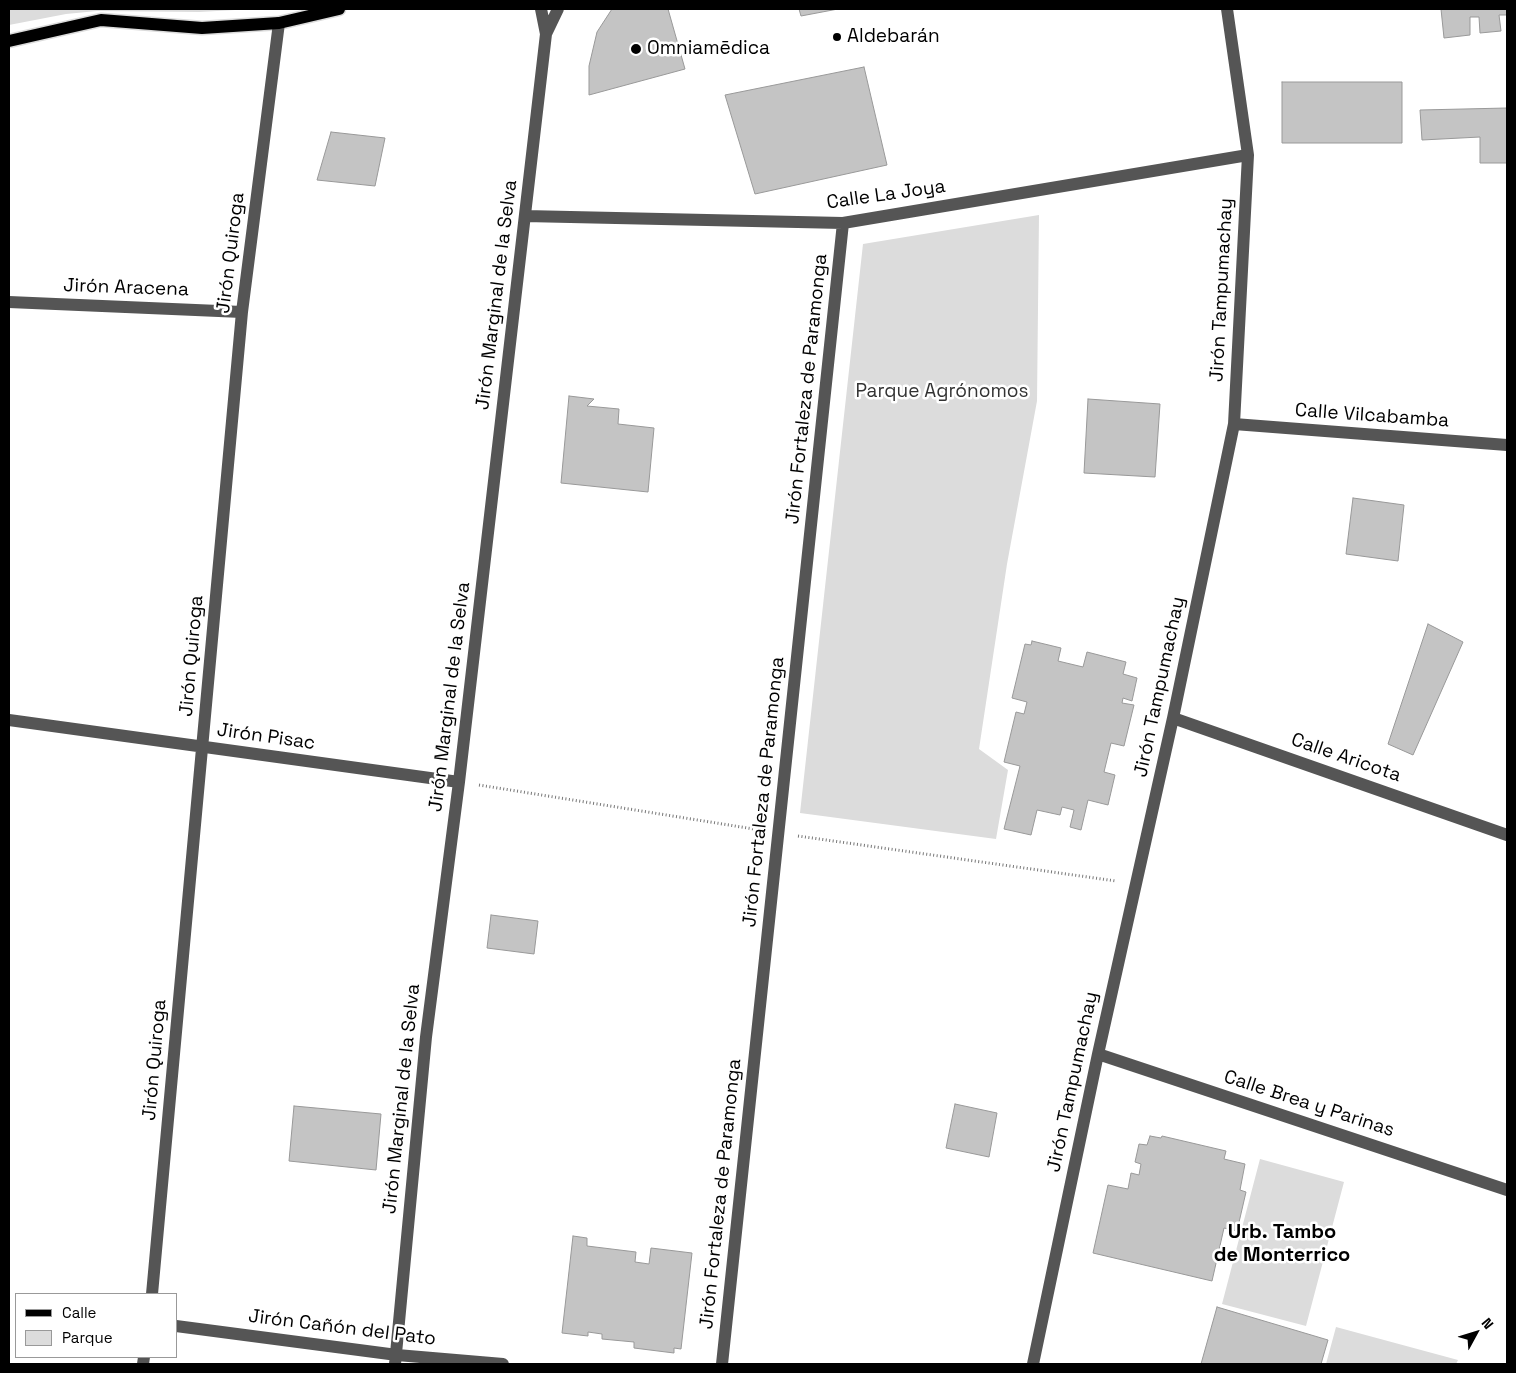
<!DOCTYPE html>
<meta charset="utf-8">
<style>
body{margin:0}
#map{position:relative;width:1516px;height:1373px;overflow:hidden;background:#fff;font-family:"Space Grotesk",sans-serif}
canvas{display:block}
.frame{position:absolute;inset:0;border:10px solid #000;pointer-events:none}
.legend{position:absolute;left:15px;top:1293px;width:162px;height:65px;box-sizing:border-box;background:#fff;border:1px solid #999;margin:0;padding:6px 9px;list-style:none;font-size:15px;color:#000}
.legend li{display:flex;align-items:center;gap:10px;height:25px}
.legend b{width:25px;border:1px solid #999}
.north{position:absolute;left:1451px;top:1308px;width:50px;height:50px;-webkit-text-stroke:4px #fff;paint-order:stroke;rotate:51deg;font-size:14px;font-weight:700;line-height:20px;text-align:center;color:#000}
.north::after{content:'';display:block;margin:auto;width:18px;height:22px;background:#000;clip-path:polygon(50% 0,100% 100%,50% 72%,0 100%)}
</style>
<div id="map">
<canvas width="1516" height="1373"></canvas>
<div class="frame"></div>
<ul class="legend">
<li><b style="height:6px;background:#000"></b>Calle</li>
<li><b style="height:14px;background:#dcdcdc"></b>Parque</li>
</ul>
<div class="north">N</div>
</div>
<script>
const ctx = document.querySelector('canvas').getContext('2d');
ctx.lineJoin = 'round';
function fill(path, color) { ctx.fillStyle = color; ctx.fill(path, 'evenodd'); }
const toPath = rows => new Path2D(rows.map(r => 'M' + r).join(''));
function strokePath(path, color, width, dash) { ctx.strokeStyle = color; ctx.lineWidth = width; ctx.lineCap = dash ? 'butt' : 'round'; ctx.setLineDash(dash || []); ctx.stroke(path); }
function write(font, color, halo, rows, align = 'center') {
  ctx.font = font + ' "Space Grotesk",sans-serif'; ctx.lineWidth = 5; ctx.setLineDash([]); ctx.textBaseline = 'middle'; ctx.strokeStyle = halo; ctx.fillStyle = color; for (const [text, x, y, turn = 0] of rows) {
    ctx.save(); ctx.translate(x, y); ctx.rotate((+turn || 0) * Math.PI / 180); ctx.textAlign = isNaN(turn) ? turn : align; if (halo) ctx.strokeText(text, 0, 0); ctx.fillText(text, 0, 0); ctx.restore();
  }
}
fill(toPath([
 [9,9,253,9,199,12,97,11,66,14,9,25],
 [1039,215,1037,401,1007,564,979,749,1008,770,996,839,800,813,863,244],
 [1260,1159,1344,1182,1306,1326,1222,1304],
 [1336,1327,1458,1360,1456,1364,1326,1364]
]), '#dcdcdc');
const building = toPath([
 [612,9,668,9,685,69,589,95,589,66,597,32,612,9],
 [799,9,838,9,801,16,799,9],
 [1441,9,1507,9,1507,15,1499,15,1501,31,1480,33,1479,17,1470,17,1470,35,1444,38,1441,9],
 [864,67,887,165,755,194,725,95,864,67],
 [1282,82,1402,82,1402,143,1282,143,1282,82],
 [1507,108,1507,163,1480,163,1480,137,1422,140,1420,110,1507,108],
 [331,132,385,138,375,186,317,180,331,132],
 [569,396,594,399,587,406,619,409,618,424,654,428,648,492,561,483,569,396],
 [1088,399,1160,404,1155,477,1084,473,1088,399],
 [1353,498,1404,505,1398,561,1346,554,1353,498],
 [1428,624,1463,642,1413,755,1388,744,1428,624],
 [1032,641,1061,648,1058,661,1083,667,1087,652,1126,662,1123,674,1137,678,1132,701,1123,698,1122,703,1134,705,1124,746,1111,743,1104,772,1115,775,1108,805,1088,800,1081,830,1070,827,1074,810,1062,807,1060,815,1037,810,1031,835,1004,829,1020,766,1004,762,1016,712,1024,714,1027,702,1012,698,1025,644,1031,645,1032,641],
 [491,915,538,921,534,954,487,948,491,915],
 [955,1104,997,1113,989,1157,946,1148,955,1104],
 [294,1106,381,1114,376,1170,289,1161,294,1106],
 [1150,1136,1161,1138,1162,1136,1226,1151,1224,1159,1245,1164,1240,1190,1246,1192,1237,1231,1224,1228,1212,1281,1093,1253,1108,1185,1128,1189,1131,1173,1139,1175,1141,1164,1135,1162,1139,1144,1147,1145,1150,1136],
 [573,1236,587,1238,587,1246,636,1252,635,1262,649,1264,651,1248,692,1253,681,1349,674,1348,674,1353,634,1348,634,1342,602,1339,602,1334,588,1332,588,1336,562,1333,573,1236],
 [1217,1307,1328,1340,1321,1364,1201,1364,1217,1307]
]);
fill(building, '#c4c4c4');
strokePath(building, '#999', 1);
const major = toPath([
 [9,41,101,20,202,28,279,23,339,9]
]);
strokePath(major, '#dbdbdb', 15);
strokePath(toPath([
 [479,785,760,830],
 [798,836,1116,881]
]), '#777', 3, [1, 2.5]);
strokePath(toPath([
 [546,34,558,9],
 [525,216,843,223,1248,155],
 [9,302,242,312],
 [1234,424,1507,445],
 [1173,718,1507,835],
 [9,720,459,782],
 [1098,1054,1507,1190],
 [152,1294,242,312,279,23],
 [176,1326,397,1355,503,1364],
 [143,1364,144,1357],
 [395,1364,426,1037,459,782,546,34,541,9],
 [722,1364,843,223],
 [1033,1364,1098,1054,1173,718,1234,424,1248,155,1227,9]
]), '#555', 12);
strokePath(major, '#000', 12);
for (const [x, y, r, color] of [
 [837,37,5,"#000"],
 [636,49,6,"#000"]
]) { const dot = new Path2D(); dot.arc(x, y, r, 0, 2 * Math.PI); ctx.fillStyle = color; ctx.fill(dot); strokePath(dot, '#fff', 2); }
write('19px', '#000', '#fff', [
 ["Aldebarán",847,37],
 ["Omniamēdica",647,49]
], 'left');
write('19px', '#000', '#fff', [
 ["Calle La Joya",886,195,-8],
 ["Jirón Quiroga",231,253,-83],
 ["Jirón Aracena",126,288,2],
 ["Jirón Tampumachay",1222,290,-87],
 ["Jirón Marginal de la Selva",497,295,-83],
 ["Jirón Fortaleza de Paramonga",807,389,-84],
 ["Calle Vilcabamba",1372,416,4],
 ["Jirón Quiroga",192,656,-85],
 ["Jirón Tampumachay",1160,687,-78],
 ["Jirón Marginal de la Selva",450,697,-83],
 ["Jirón Pisac",266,737,8],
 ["Calle Aricota",1346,758,19],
 ["Jirón Fortaleza de Paramonga",764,792,-84],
 ["Jirón Quiroga",155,1060,-85],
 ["Jirón Tampumachay",1073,1082,-78],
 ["Jirón Marginal de la Selva",402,1099,-84],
 ["Calle Brea y Parinas",1309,1104,18],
 ["Jirón Fortaleza de Paramonga",721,1194,-84],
 ["Jirón Cañón del Pato",342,1328,7]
]);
write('19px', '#333', '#fff', [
 ["Parque Agrónomos",942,392]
]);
write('bold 20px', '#000', '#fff', [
 ["Urb. Tambo",1282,1233],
 ["de Monterrico",1282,1256]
]);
</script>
